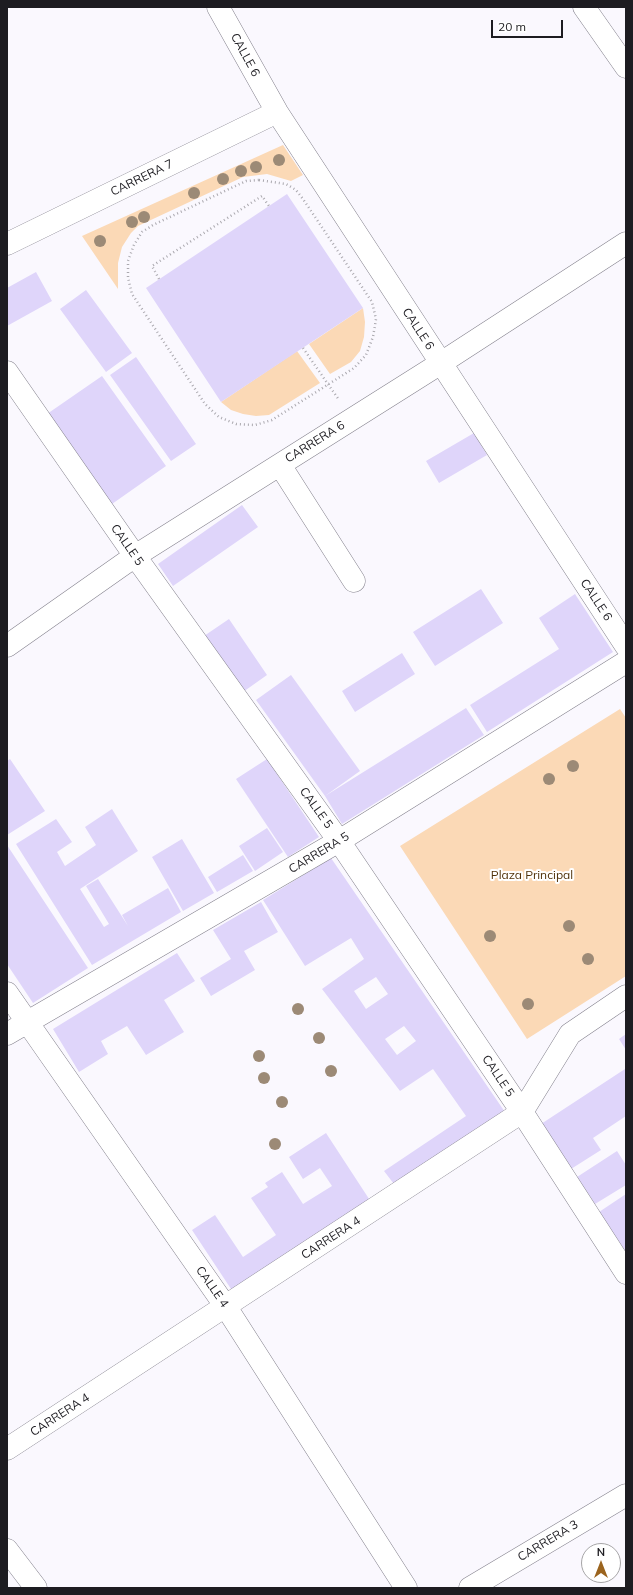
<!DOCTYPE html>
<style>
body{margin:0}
#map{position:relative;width:633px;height:1595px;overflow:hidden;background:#faf8fe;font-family:Mulish,sans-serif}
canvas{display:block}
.frame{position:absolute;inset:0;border:8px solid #1d1c21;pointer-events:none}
.north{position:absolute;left:581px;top:1543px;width:40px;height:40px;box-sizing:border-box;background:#fff;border:1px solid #a5a4a6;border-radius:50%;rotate:0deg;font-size:11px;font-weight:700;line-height:16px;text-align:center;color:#1d1c21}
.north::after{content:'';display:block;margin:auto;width:14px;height:18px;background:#9b641e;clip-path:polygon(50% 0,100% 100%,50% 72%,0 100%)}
.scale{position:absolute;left:491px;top:20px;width:72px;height:18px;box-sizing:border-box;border:2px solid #1d1c21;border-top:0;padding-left:5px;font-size:12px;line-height:14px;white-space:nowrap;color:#1d1c21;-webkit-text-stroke:3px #fff;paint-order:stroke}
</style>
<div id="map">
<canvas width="633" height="1595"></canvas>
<div class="frame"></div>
<div class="north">N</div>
<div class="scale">20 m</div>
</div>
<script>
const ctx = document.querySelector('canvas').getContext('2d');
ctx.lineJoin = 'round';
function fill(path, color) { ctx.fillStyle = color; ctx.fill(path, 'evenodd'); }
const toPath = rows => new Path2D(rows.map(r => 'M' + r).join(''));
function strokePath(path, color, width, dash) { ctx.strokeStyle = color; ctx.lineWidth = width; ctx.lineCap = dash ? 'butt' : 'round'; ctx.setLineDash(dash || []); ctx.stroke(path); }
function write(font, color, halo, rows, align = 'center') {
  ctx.font = font + ' Mulish,sans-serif'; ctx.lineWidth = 4; ctx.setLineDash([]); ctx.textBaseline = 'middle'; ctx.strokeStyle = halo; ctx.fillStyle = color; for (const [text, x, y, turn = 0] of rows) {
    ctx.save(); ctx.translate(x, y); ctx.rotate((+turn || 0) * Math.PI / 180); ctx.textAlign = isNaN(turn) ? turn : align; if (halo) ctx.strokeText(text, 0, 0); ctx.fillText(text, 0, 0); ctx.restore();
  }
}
fill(toPath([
 [283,145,303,175,291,181,267,174,243,177,138,226,131,233,122,247,118,263,118,289,82,236],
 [363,308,365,322,364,337,360,351,351,362,330,374,309,344],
 [297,351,320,383,269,415,256,416,243,414,231,410,221,402],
 [620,709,626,718,626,976,527,1039,400,846]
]), '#fbd9b6');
fill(toPath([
 [287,194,363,308,221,402,146,288],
 [36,272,52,301,7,326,7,288],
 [86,290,132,353,106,372,60,309],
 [136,357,196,444,171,461,110,375],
 [102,376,166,466,112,504,47,414],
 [474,433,487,455,439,483,426,461],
 [242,505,258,527,173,586,158,564],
 [481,589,503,623,435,666,413,632],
 [575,594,613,652,487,732,470,705,559,649,539,618],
 [229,619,267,675,243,692,204,636],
 [402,653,415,674,355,712,342,691],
 [291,675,360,771,325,796,256,700],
 [466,708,484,735,342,824,325,796],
 [10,759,45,811,7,835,7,761],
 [267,759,319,837,288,857,236,779],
 [112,809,138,851,80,889,104,927,109,924,86,886,98,879,128,926,122,915,168,888,181,912,92,965,16,844,56,819,72,842,57,852,65,866,96,845,85,827],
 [267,828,283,852,255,871,239,846],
 [182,839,214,893,183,911,152,857],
 [7,845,88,968,33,1003,7,964],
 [243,855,253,871,217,892,208,877],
 [331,858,507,1115,397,1188,384,1171,466,1116,433,1069,400,1091,322,989,364,959,351,938,305,966,263,900],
 [376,977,388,994,366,1009,354,991],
 [404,1026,416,1041,397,1055,385,1039],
 [261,902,278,932,244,951,255,970,211,996,200,978,231,959,213,930],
 [177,953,195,981,164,1000,184,1032,146,1055,127,1026,101,1041,108,1054,79,1072,53,1029],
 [626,1034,626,1050,619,1039],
 [625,1069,626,1116,593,1138,601,1150,571,1169,541,1124],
 [326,1133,373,1205,235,1295,192,1230,215,1215,243,1257,276,1235,251,1198,268,1187,265,1183,282,1172,303,1204,332,1186,320,1168,303,1179,289,1157],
 [617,1151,626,1165,626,1185,595,1204,577,1177],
 [626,1194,626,1252,599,1212]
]), '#dfd5fa');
const minor = toPath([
 [218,7,277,112,626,646],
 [584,7,626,67],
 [7,244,277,112],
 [7,372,135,556,339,841,522,1112,626,1273],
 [280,465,354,581],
 [7,646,135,556,441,363,626,243],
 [7,993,226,1307,406,1588],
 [7,1034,339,841,626,662],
 [7,1449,522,1112,570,1034,626,996],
 [7,1550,36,1588],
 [470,1588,626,1495]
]);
strokePath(minor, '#83808c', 23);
strokePath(toPath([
 [259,180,286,184,296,190,303,199,372,302,376,319,373,337,366,355,354,368,272,420,255,425,236,424,219,417,205,404,132,294,128,278,128,261,134,245,142,232,153,225,246,181,259,180],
 [159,279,152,266,262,196,269,206],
 [303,348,339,400]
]), '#aba9af', 2.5, [1, 3]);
strokePath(minor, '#fff', 22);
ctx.fillStyle = '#9c8a76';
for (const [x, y] of [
 [279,160],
 [256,167],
 [241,171],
 [223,179],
 [194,193],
 [144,217],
 [132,222],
 [100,241],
 [573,766],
 [549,779],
 [569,926],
 [490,936],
 [588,959],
 [528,1004],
 [298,1009],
 [319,1038],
 [259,1056],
 [331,1071],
 [264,1078],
 [282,1102],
 [275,1144]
]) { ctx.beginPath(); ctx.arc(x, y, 6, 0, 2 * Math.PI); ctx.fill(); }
write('12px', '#1d1c21', '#fff', [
 ["CALLE 6",245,55,61],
 ["CARRERA 7",142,178,-26],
 ["CALLE 6",418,329,57],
 ["CARRERA 6",315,442,-32],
 ["CALLE 5",127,545,55],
 ["CALLE 6",596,600,57],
 ["CALLE 5",316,808,54],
 ["CARRERA 5",319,853,-31],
 ["CALLE 5",498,1076,56],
 ["CARRERA 4",331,1238,-33],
 ["CALLE 4",212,1287,55],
 ["CARRERA 4",60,1415,-33],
 ["CARRERA 3",548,1541,-31]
]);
write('12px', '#4f3007', '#fff', [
 ["Plaza Principal",532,875]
]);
</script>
